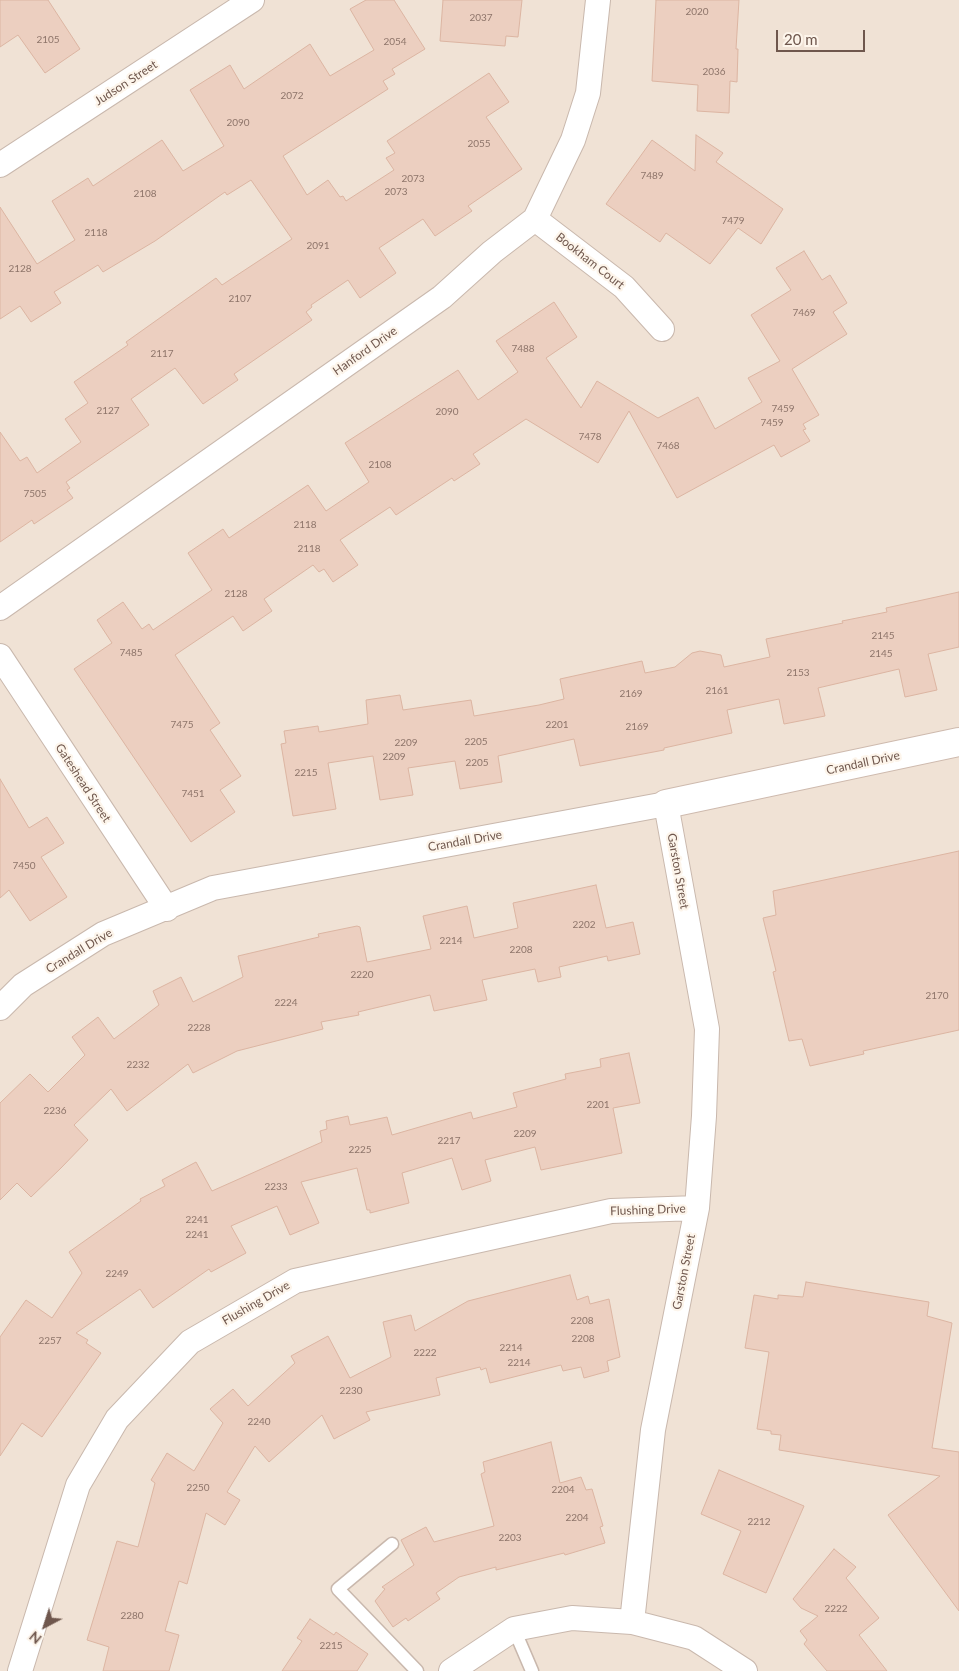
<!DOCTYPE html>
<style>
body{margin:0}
#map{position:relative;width:959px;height:1671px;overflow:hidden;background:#f9f0e5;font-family:Lato,sans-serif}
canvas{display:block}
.north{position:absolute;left:20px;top:1601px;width:50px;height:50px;-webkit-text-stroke:4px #fdf5eb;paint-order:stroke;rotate:220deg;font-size:14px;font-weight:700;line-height:20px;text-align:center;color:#6f574d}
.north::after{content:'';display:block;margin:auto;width:18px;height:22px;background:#6f574d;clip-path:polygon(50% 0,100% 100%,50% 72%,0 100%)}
.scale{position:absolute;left:776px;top:30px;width:89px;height:22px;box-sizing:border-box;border:2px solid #6f574d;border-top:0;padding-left:6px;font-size:15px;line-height:18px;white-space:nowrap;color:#6f574d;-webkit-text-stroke:4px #fdf5eb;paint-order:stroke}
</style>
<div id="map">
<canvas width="959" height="1671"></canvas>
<div class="north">N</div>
<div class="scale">20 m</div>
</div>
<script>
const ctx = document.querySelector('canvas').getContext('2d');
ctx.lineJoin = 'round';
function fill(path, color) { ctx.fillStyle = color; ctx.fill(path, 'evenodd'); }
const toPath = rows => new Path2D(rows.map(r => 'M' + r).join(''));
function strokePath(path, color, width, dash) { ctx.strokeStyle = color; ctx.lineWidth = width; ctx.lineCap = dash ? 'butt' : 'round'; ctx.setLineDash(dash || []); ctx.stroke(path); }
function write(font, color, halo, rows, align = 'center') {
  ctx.font = font + ' Lato,sans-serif'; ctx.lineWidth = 4.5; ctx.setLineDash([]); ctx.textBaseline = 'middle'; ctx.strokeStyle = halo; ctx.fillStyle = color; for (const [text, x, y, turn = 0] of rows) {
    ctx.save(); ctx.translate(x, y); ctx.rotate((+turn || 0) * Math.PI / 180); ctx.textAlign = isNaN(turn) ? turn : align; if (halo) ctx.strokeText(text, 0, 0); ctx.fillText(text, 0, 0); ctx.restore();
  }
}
fill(toPath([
 [0,0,959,0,959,1671,0,1671]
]), '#f0e2d5');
const building = toPath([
 [0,0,48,0,80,49,45,73,18,35,0,47,0,0],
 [366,0,394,0,425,49,392,69,395,74,383,81,388,89,283,156,307,195,328,180,340,197,343,196,346,201,394,170,386,158,395,153,387,141,489,73,509,102,486,117,522,169,468,206,472,211,435,236,423,219,379,248,396,273,360,298,348,280,311,305,312,307,306,312,312,320,234,374,238,380,203,404,175,368,131,399,149,425,66,482,70,488,67,490,73,498,34,524,32,520,0,542,0,432,20,461,27,457,37,473,81,442,65,419,88,403,74,382,128,345,126,342,216,278,222,285,292,239,251,180,227,195,225,192,155,241,103,272,98,265,54,292,61,303,31,322,20,306,0,319,0,207,37,264,75,240,52,201,88,178,93,186,162,140,183,171,224,146,190,90,230,65,244,89,310,44,330,76,374,50,350,9,366,0],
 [443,0,522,0,518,37,506,36,505,46,440,41,443,0],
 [656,0,739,0,736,49,738,49,737,82,730,81,729,113,697,111,698,85,652,81,656,0],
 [696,135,723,153,716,162,783,209,761,244,738,228,710,264,666,233,660,242,606,204,652,140,695,171,696,135],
 [804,251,822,280,830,275,847,303,833,312,847,334,792,369,819,415,803,424,806,429,803,430,810,441,781,457,774,445,677,498,629,411,598,463,526,419,473,454,480,464,454,481,452,478,396,515,390,507,340,540,358,565,333,582,324,569,319,572,313,565,264,599,272,611,243,631,233,616,175,655,220,723,210,730,241,776,220,790,235,812,191,842,74,669,112,643,97,620,123,602,142,629,149,624,153,630,212,590,188,553,223,529,229,538,308,485,326,511,369,482,345,443,458,370,478,400,518,372,496,341,554,302,577,337,546,358,581,408,597,381,658,418,698,397,715,429,762,402,748,378,780,361,751,315,791,290,776,268,804,251],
 [959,592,959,647,928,654,937,690,905,697,899,669,818,688,825,716,784,724,779,699,727,710,732,733,664,748,664,750,580,766,574,739,498,756,502,782,460,789,455,761,408,768,413,795,380,800,373,756,328,763,336,809,293,816,281,744,286,743,284,731,318,726,319,732,368,724,366,700,400,695,403,710,471,700,474,716,539,705,564,699,560,679,642,661,645,673,675,667,692,653,700,651,721,655,724,667,770,657,766,639,843,623,842,621,887,612,886,608,959,592],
 [0,779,29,828,47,817,64,843,41,857,67,897,30,921,9,890,0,898,0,779],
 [959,851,959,1030,863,1051,864,1054,810,1066,802,1039,789,1041,773,972,776,971,763,918,776,915,773,891,959,851],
 [596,885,606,928,633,922,640,954,608,961,607,956,559,967,561,977,538,982,535,969,482,980,487,1000,434,1011,430,995,358,1012,359,1015,321,1022,323,1029,237,1051,193,1073,188,1064,127,1111,111,1089,74,1125,88,1140,61,1168,31,1197,17,1183,0,1200,0,1103,30,1074,48,1092,85,1055,72,1037,98,1017,114,1039,159,1005,153,991,181,977,193,1002,243,977,238,956,319,937,318,934,357,926,360,927,367,962,431,949,423,916,467,906,474,938,518,928,513,903,596,885],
 [629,1053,640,1103,613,1108,622,1153,541,1170,535,1147,485,1160,491,1181,462,1190,452,1158,402,1173,409,1203,370,1213,370,1210,367,1210,357,1168,301,1182,319,1223,290,1235,277,1206,231,1226,246,1253,211,1272,209,1269,153,1308,140,1289,76,1333,88,1340,86,1343,101,1353,42,1437,22,1423,0,1456,0,1337,26,1300,52,1318,82,1273,69,1252,141,1201,140,1199,165,1186,162,1180,196,1162,212,1191,322,1142,320,1131,327,1129,326,1121,348,1116,350,1125,387,1117,392,1135,471,1112,473,1119,517,1107,513,1093,566,1079,565,1074,601,1067,600,1059,629,1053],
 [570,1275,577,1300,588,1296,590,1304,609,1299,620,1357,607,1361,609,1371,584,1378,581,1367,563,1371,561,1365,490,1383,486,1368,481,1370,480,1367,436,1378,440,1395,366,1412,370,1420,334,1439,322,1415,269,1462,255,1446,227,1492,240,1500,225,1525,206,1513,187,1584,179,1581,165,1631,179,1635,169,1671,103,1671,109,1647,87,1640,117,1541,138,1547,155,1483,151,1480,167,1453,194,1471,223,1423,210,1409,233,1389,248,1406,295,1363,291,1356,328,1336,350,1378,391,1357,383,1322,411,1315,415,1331,468,1301,570,1275],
 [806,1282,929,1302,927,1316,952,1323,932,1448,959,1452,959,1611,888,1515,940,1476,779,1450,781,1435,771,1434,771,1431,757,1429,769,1352,745,1348,754,1295,778,1299,778,1295,803,1297,806,1282],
 [551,1442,560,1483,581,1477,586,1490,592,1489,603,1526,600,1527,605,1543,565,1555,564,1553,496,1570,496,1567,459,1577,436,1593,440,1599,408,1621,406,1618,393,1627,375,1601,385,1589,382,1587,414,1565,401,1540,426,1527,434,1542,494,1526,481,1474,485,1472,483,1462,551,1442],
 [719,1470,804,1506,766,1593,723,1574,741,1531,701,1514,719,1470],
 [834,1549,856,1567,846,1578,879,1618,859,1635,887,1671,827,1671,804,1644,807,1640,800,1631,818,1616,801,1608,793,1599,834,1549],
 [310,1619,334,1635,336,1632,368,1654,357,1671,282,1671,302,1641,297,1638,310,1619]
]);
fill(building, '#eccfc0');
strokePath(building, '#dcb5a2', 1);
const lane = toPath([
 [392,1544,338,1589,417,1671],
 [514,1629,532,1671]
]);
const street = toPath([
 [0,165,252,0],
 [535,219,624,287,662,329],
 [0,608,442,297,492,252,535,219,573,140,588,93,598,0],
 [0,656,167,909],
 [0,1008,23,985,103,934,213,888,666,804,707,1029,704,1116,697,1208,653,1430,632,1622],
 [20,1671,78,1485,117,1419,190,1342,295,1281,611,1211,697,1208],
 [451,1671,514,1629,572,1618,632,1622,694,1638,745,1671]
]);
const secondary = toPath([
 [666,804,959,742]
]);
strokePath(lane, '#c9b8ad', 15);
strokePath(street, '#c9b8ad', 26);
strokePath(secondary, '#cebaae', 30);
strokePath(lane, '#fff', 12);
strokePath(street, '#fff', 24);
strokePath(secondary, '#fff', 28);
write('10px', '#8e756a', null, [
 ["2020",697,12],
 ["2037",481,18],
 ["2105",48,40],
 ["2054",395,42],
 ["2036",714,72],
 ["2072",292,96],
 ["2090",238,123],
 ["2055",479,144],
 ["7489",652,176],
 ["2073",413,179],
 ["2073",396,192],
 ["2108",145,194],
 ["7479",733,221],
 ["2118",96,233],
 ["2091",318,246],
 ["2128",20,269],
 ["2107",240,299],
 ["7469",804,313],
 ["7488",523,349],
 ["2117",162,354],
 ["7459",783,409],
 ["2127",108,411],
 ["2090",447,412],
 ["7459",772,423],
 ["7478",590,437],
 ["7468",668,446],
 ["2108",380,465],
 ["7505",35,494],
 ["2118",305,525],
 ["2118",309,549],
 ["2128",236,594],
 ["2145",883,636],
 ["7485",131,653],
 ["2145",881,654],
 ["2153",798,673],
 ["2161",717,691],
 ["2169",631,694],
 ["7475",182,725],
 ["2201",557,725],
 ["2169",637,727],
 ["2205",476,742],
 ["2209",406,743],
 ["2209",394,757],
 ["2205",477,763],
 ["2215",306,773],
 ["7451",193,794],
 ["7450",24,866],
 ["2202",584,925],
 ["2214",451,941],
 ["2208",521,950],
 ["2220",362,975],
 ["2170",937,996],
 ["2224",286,1003],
 ["2228",199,1028],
 ["2232",138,1065],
 ["2201",598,1105],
 ["2236",55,1111],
 ["2209",525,1134],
 ["2217",449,1141],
 ["2225",360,1150],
 ["2233",276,1187],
 ["2241",197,1220],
 ["2241",197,1235],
 ["2249",117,1274],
 ["2208",582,1321],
 ["2208",583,1339],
 ["2257",50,1341],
 ["2214",511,1348],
 ["2222",425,1353],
 ["2214",519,1363],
 ["2230",351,1391],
 ["2240",259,1422],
 ["2250",198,1488],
 ["2204",563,1490],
 ["2204",577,1518],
 ["2212",759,1522],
 ["2203",510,1538],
 ["2222",836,1609],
 ["2280",132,1616],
 ["2215",331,1646]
]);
write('12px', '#6f574d', '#fdf5eb', [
 ["Judson Street",126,83,-33],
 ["Bookham Court",590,261,38],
 ["Hanford Drive",365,351,-35],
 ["Crandall Drive",863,763,-12],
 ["Gateshead Street",83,783,57],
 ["Crandall Drive",465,841,-10],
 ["Garston Street",678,871,80],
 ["Crandall Drive",79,951,-31],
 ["Flushing Drive",648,1210,-2],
 ["Garston Street",684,1272,-79],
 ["Flushing Drive",256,1303,-30]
]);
</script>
